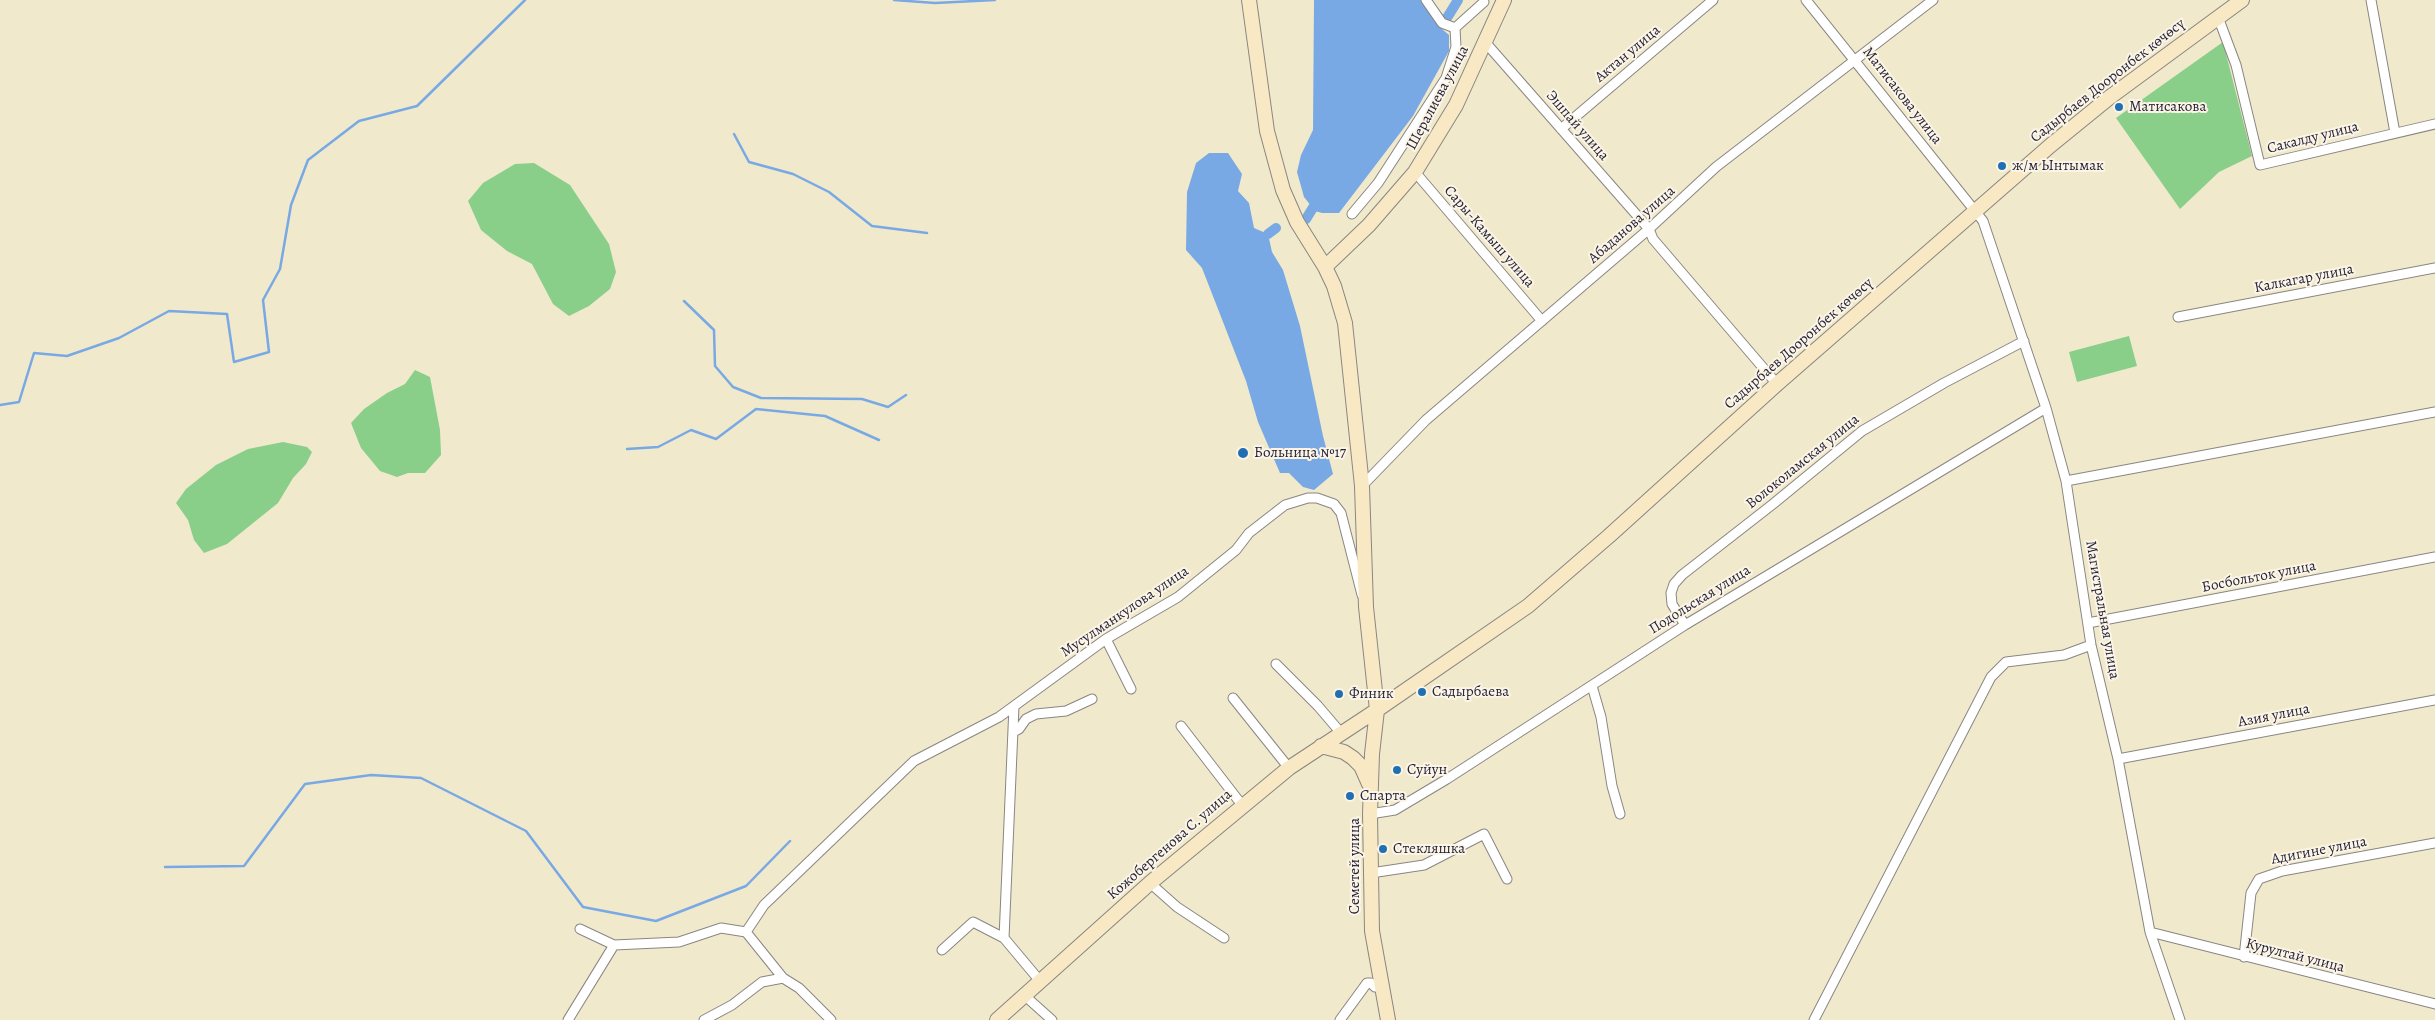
<!DOCTYPE html>
<meta charset="utf-8">
<style>
body{margin:0}
canvas{display:block;background:#f0e9cc}
</style>
<canvas width="2435" height="1020"></canvas>
<script>
const ctx = document.querySelector('canvas').getContext('2d');
ctx.lineJoin = 'round';
function fill(path, color) { ctx.fillStyle = color; ctx.fill(path, 'evenodd'); }
const toPath = rows => new Path2D(rows.map(r => 'M' + r).join(''));
function strokePath(path, color, width, dash) { ctx.strokeStyle = color; ctx.lineWidth = width; ctx.lineCap = dash ? 'butt' : 'round'; ctx.setLineDash(dash || []); ctx.stroke(path); }
function write(font, color, halo, rows, align = 'center') {
  ctx.font = font + ' Alegreya,serif'; ctx.lineWidth = 4; ctx.setLineDash([]); ctx.textBaseline = 'middle'; ctx.strokeStyle = halo; ctx.fillStyle = color; for (const [text, x, y, turn = 0] of rows) {
    ctx.save(); ctx.translate(x, y); ctx.rotate((+turn || 0) * Math.PI / 180); ctx.textAlign = isNaN(turn) ? turn : align; if (halo) ctx.strokeText(text, 0, 0); ctx.fillText(text, 0, 0); ctx.restore();
  }
}
fill(toPath([
 [2223,42,2252,156,2219,172,2180,209,2116,118],
 [534,163,570,185,609,244,616,272,610,289,589,306,569,316,553,304,532,264,507,251,481,230,468,201,483,183,515,164],
 [2129,336,2137,366,2077,382,2069,352],
 [415,370,430,377,440,430,441,455,425,473,408,473,397,477,380,471,361,448,351,423,364,409,387,393,405,384],
 [283,442,307,447,312,452,306,464,293,478,278,503,227,544,204,553,194,540,188,520,176,503,186,489,216,465,248,449]
]), '#89cf8a');
fill(toPath([
 [1314,0,1421,0,1442,29,1449,35,1449,51,1413,116,1339,213,1322,213,1315,211,1304,197,1297,172,1301,155,1313,130],
 [1209,153,1228,153,1242,174,1238,191,1249,203,1254,228,1268,234,1272,252,1283,270,1300,326,1323,436,1333,474,1314,490,1303,487,1289,473,1280,473,1258,422,1246,381,1202,268,1186,250,1187,192,1196,163]
]), '#79a9e4');
strokePath(toPath([
 [894,0,935,3,995,0],
 [734,134,749,162,793,174,829,192,872,226,927,233],
 [684,301,714,330,715,366,733,387,761,398,862,399,888,407,906,395],
 [0,405,19,402,34,353,67,356,119,338,169,311,227,314,234,362,269,352,263,300,280,269,291,205,308,160,359,121,417,106,525,0],
 [627,449,658,447,691,430,716,439,756,409,825,416,879,440],
 [165,867,244,866,305,784,371,775,421,778,526,831,583,907,656,921,746,886,790,841]
]), '#79a9e4', 2.5);
strokePath(toPath([
 [1445,21,1458,0],
 [1306,219,1319,198],
 [1268,234,1276,228]
]), '#79a9e4', 10);
const street = toPath([
 [1426,0,1442,23,1455,28],
 [1806,0,1983,221,2046,408,2066,481,2091,645,2118,759,2150,932,2180,1020],
 [2371,0,2395,133],
 [2218,17,2236,65,2260,165,2435,124],
 [1485,42,1649,229,1653,239,1777,384],
 [1561,129,1713,0],
 [1415,172,1542,321],
 [1352,214,1378,183,1446,78,1456,47,1455,28,1484,2],
 [2178,317,2435,268],
 [2066,481,2435,412],
 [1362,486,1426,420,1649,229,1716,167,1933,0],
 [2088,623,2435,557],
 [1685,625,1672,604,1671,593,1674,584,1682,575,1773,504,1862,431,1944,383,2024,341],
 [1106,639,1131,689],
 [1276,664,1318,706,1341,733],
 [1592,686,1601,717,1612,786,1620,814],
 [1233,698,1289,768],
 [1014,706,1004,938,1040,981],
 [1181,726,1242,805],
 [1013,732,1019,729,1026,719,1036,714,1066,711,1092,699],
 [2118,759,2435,700],
 [1370,814,1395,810,1447,779,1685,625,2046,408],
 [1371,873,1424,865,1484,834,1507,879],
 [1150,883,1177,907,1224,938],
 [580,929,614,945,679,942,721,928,746,932,783,978,799,988,831,1020],
 [746,932,764,905,914,761,999,717,1106,639,1178,597,1236,550,1249,533,1285,505,1308,498,1317,498,1334,504,1341,513,1362,595],
 [2150,932,2435,1004],
 [942,950,973,922,1004,938],
 [2244,957,2251,893,2259,879,2282,871,2435,843],
 [1024,995,1052,1020],
 [568,1020,614,945],
 [704,1020,732,1005,762,982,783,978],
 [1340,1020,1367,983,1371,983,1375,987,1380,987],
 [1814,1020,1991,677,2006,662,2064,655,2091,645]
]);
const secondary = toPath([
 [1249,0,1267,131,1283,190,1297,222,1325,267,1334,286,1345,323,1362,486,1366,607,1377,710,1372,754,1370,814,1372,931,1388,1020],
 [1325,267,1369,225,1415,172,1456,105,1504,0],
 [1321,746,1344,752,1353,758,1361,766,1369,784],
 [997,1020,1150,883,1289,768,1377,710,1528,606,1609,536,1777,384,2051,145,2110,97,2242,0]
]);
strokePath(street, '#898684', 11);
strokePath(secondary, '#898684', 16);
strokePath(street, '#fff', 9);
strokePath(secondary, '#f8e8c3', 14);
for (const [x, y, r, color] of [
 [2119,107,5,"#1f6fb2"],
 [2002,166,5,"#1f6fb2"],
 [1243,453,6,"#1f6fb2"],
 [1422,692,5,"#1f6fb2"],
 [1339,694,5,"#1f6fb2"],
 [1397,770,5,"#1f6fb2"],
 [1350,796,5,"#1f6fb2"],
 [1383,849,5,"#1f6fb2"]
]) { const dot = new Path2D(); dot.arc(x, y, r, 0, 2 * Math.PI); ctx.fillStyle = color; ctx.fill(dot); strokePath(dot, '#fcf5e5', 2); }
write('15px', '#22223b', '#fcf5e5', [
 ["Актан улица",1628,54,-40],
 ["Садырбаев Дооронбек көчөсү",2108,81,-38],
 ["Матисакова улица",1902,96,52],
 ["Шералиева улица",1438,98,-62],
 ["Эшпай улица",1577,126,49],
 ["Сакалду улица",2313,138,-14],
 ["Абаданова улица",1632,225,-41],
 ["Сары-Камыш улица",1489,237,49],
 ["Калкагар улица",2304,279,-11],
 ["Садырбаев Дооронбек көчөсү",1799,344,-41],
 ["Волоколамская улица",1803,462,-39],
 ["Босбольток улица",2259,577,-11],
 ["Подольская улица",1700,600,-32],
 ["Магистральная улица",2102,610,80],
 ["Мусулманкулова улица",1125,612,-34],
 ["Азия улица",2274,716,-11],
 ["Кожобергенова С. улица",1170,845,-41],
 ["Адигине улица",2319,851,-11],
 ["Семетей улица",1355,866,-90],
 ["Курултай улица",2295,956,14]
]);
write('15px', '#22223b', '#fcf5e5', [
 ["Матисакова",2129,107],
 ["ж/м Ынтымак",2012,166],
 ["Больница №17",1254,453],
 ["Садырбаева",1432,692],
 ["Финик",1349,694],
 ["Суйун",1407,770],
 ["Спарта",1360,796],
 ["Стекляшка",1393,849]
], 'left');
</script>
